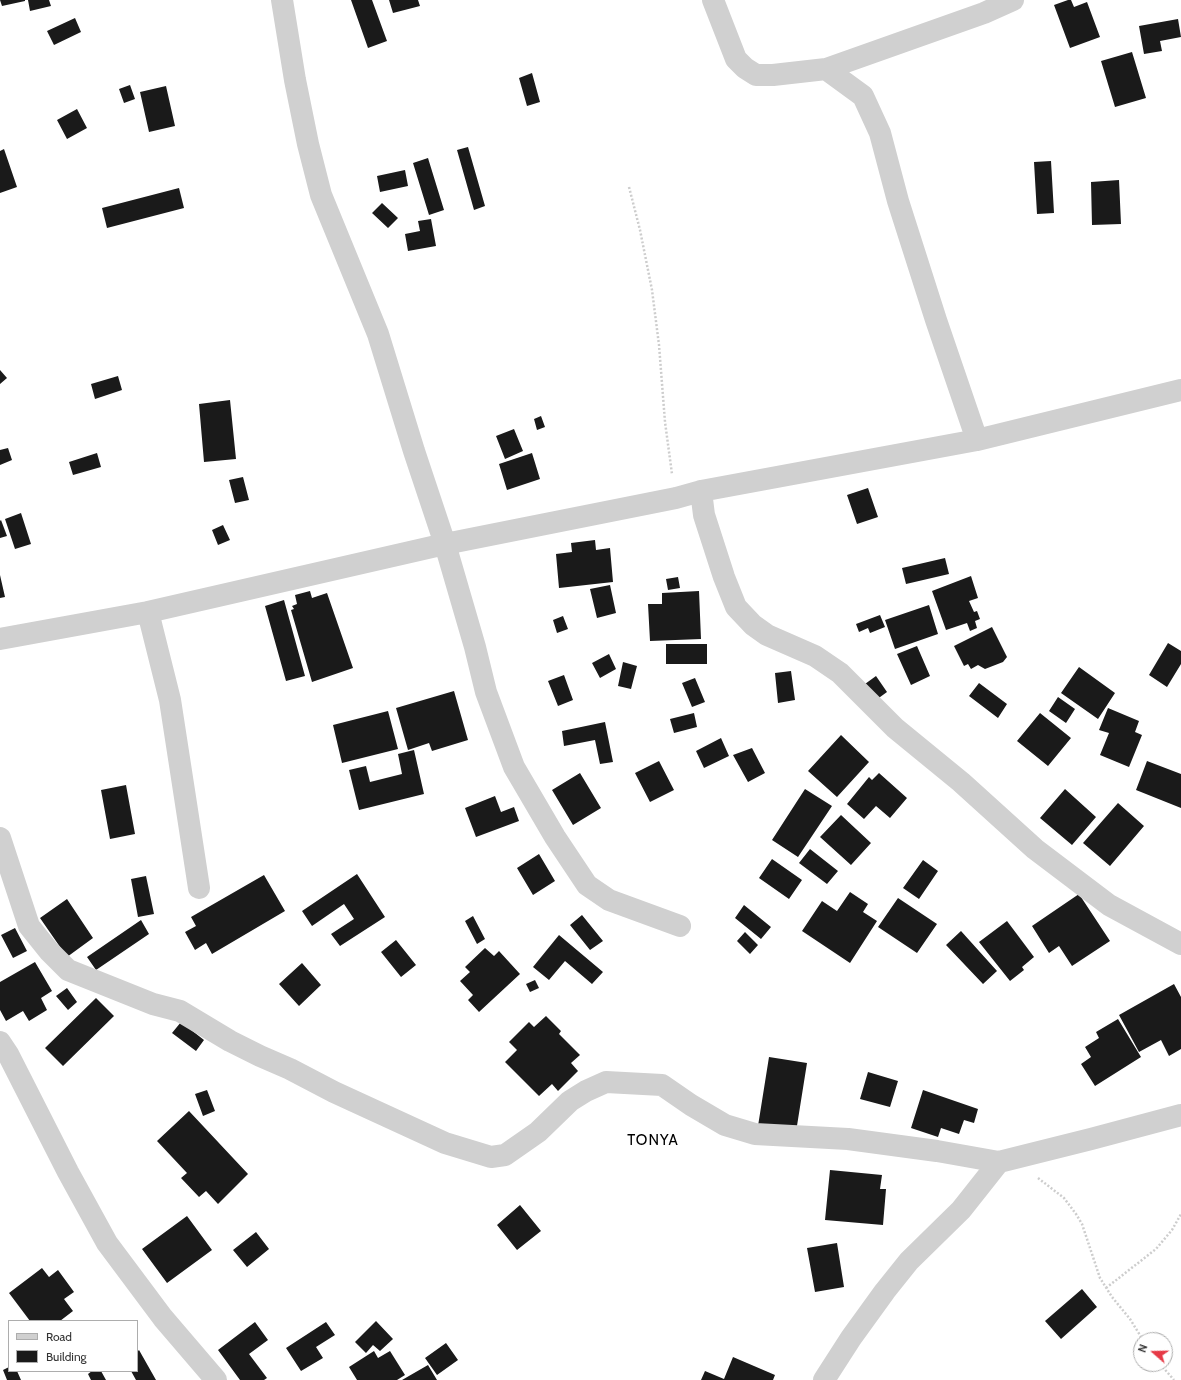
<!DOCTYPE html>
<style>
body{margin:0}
#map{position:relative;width:1181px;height:1380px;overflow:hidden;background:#fff;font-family:Cabin,sans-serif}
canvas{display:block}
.legend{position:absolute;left:8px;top:1320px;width:130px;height:52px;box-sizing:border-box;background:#fff;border:1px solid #adadad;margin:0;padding:5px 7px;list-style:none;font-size:12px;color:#333}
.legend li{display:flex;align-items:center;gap:8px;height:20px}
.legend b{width:20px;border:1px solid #adadad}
.north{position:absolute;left:1133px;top:1332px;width:40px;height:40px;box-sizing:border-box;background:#fff;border:1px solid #adadad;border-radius:50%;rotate:290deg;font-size:11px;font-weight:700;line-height:16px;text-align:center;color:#333}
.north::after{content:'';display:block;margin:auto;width:14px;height:18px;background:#e63946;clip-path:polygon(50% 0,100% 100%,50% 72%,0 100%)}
</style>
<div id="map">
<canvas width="1181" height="1380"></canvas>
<ul class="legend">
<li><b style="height:5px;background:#d0d0d0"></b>Road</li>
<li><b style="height:11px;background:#1a1a1a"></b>Building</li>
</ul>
<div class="north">N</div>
</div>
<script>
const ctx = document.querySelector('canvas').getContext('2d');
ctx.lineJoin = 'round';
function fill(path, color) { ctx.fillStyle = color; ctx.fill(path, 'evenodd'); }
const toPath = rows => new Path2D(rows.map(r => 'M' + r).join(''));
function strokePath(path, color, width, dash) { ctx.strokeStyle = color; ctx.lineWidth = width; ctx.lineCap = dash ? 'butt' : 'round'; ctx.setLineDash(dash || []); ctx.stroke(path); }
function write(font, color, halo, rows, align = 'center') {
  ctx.font = font + ' Cabin,sans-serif'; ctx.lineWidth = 4; ctx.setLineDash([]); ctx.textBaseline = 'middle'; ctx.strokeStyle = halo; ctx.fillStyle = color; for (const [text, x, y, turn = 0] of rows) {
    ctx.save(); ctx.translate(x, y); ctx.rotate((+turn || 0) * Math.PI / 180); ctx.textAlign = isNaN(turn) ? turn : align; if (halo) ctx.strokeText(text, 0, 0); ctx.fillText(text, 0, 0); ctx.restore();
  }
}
fill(toPath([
 [0,0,25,0,25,1,2,6],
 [28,0,49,0,51,6,30,11],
 [351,0,372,0,387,41,368,48],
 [389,0,418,0,420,6,393,13],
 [1068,0,1071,0,1074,7,1087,2,1100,37,1070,48,1054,5],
 [75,18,81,32,54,45,47,31],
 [1178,19,1181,37,1160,41,1162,51,1144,54,1139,26],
 [1132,52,1146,98,1115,107,1101,61],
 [532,73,540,102,527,106,519,78],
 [130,85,135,99,124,103,119,89],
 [166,86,175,126,149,132,140,92],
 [77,109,87,128,67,139,57,120],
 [468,147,485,206,474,210,457,150],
 [4,149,17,187,0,193,0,151],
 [428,158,444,210,429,215,413,163],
 [1051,161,1054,213,1037,214,1034,162],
 [405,170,408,186,380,192,377,176],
 [1119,180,1121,224,1092,225,1091,182],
 [179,188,184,208,107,228,102,208],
 [382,203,398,218,388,228,372,213],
 [431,219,436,246,408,251,405,234,420,231,418,221],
 [0,370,7,378,0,384],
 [118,376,122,390,95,399,91,384],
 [230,400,236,459,204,462,199,404],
 [541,416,545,427,537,430,534,419],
 [514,429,523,451,505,459,496,436],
 [8,448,12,460,0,465,0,450],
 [97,453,101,467,73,475,69,462],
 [532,453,540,479,507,490,499,464],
 [243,477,249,500,235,503,229,480],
 [868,488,878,517,857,524,847,495],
 [21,513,31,544,15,549,5,519],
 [1,520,7,536,0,538,0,521],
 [223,525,230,540,218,545,212,530],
 [595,540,596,550,610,548,613,582,559,588,556,554,572,552,571,543],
 [945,558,949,574,906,584,902,568],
 [0,575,5,597,0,598],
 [971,576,978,598,969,601,974,612,977,611,980,619,975,621,977,628,970,631,967,623,946,630,932,591],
 [678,577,680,588,668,590,666,579],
 [610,585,616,613,597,618,590,589],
 [310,591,312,598,327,593,353,668,312,682,291,610,294,609,292,606,297,604,295,595],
 [699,591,701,639,650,641,648,604,662,604,662,593],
 [284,600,305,676,286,681,265,606],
 [929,605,938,634,895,649,885,620],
 [880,615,885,627,870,633,868,628,859,632,856,624],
 [563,616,568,629,557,633,553,620],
 [992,627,1007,657,1003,662,985,669,978,665,971,669,968,664,964,666,954,646],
 [1168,643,1181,651,1181,664,1167,687,1149,675],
 [666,644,707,644,707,664,666,664],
 [917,646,930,676,911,685,897,654],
 [609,654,616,669,600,678,592,663],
 [623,662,637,666,631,689,618,686],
 [1079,667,1115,693,1098,719,1061,693],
 [791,671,795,700,778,703,775,673],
 [564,675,573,700,558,706,548,681],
 [876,676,887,692,876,700,865,684],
 [695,678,705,702,692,707,682,683],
 [979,683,1007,704,998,718,969,696],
 [454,691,468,740,432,751,429,743,408,750,396,708],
 [1058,697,1075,709,1066,723,1049,711],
 [1108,708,1139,721,1135,732,1142,735,1129,767,1100,755,1109,733,1099,730],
 [388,711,398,749,342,763,333,725],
 [694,713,697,727,674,733,670,719],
 [1040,713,1071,738,1048,766,1017,741],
 [605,722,613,762,600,764,595,740,564,746,562,731],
 [841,735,869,762,837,797,808,771],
 [721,738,729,756,704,768,696,751],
 [752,748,765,773,748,782,733,755],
 [414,750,424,794,359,810,349,770,366,766,370,782,402,774,398,754],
 [659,761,674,790,650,802,635,773],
 [1147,761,1181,774,1181,808,1136,790],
 [580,773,601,808,573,825,552,790],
 [879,773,907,798,890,818,876,806,864,819,847,804,869,777,872,780],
 [126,785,135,834,110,839,101,790],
 [805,789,832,806,798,857,772,840],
 [1065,789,1096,817,1072,845,1040,818],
 [495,796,501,812,514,807,519,821,476,837,465,808],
 [1118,803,1144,826,1110,866,1083,843],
 [841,815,871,843,851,865,820,837],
 [810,849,838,871,827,884,799,863],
 [539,854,555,881,533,895,517,868],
 [772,859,802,880,789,899,759,878],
 [923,860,938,871,919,899,903,888],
 [357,874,385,917,340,946,331,934,354,919,344,904,312,926,302,911],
 [264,875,285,911,212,954,206,943,195,950,185,932,196,926,191,917],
 [146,876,154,914,138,917,131,879],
 [850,892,868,904,863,912,877,921,850,963,802,931,822,901,837,911],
 [1079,894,1110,941,1072,966,1059,946,1049,953,1032,926],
 [898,898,937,924,917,953,878,927],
 [67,899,93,938,67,957,40,918],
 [744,905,771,927,761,939,735,918],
 [582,915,603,941,590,950,570,925],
 [473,916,485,939,477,944,465,921],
 [141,920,149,934,96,970,87,957],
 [1007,921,1034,957,1022,967,1024,970,1010,981,979,942],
 [15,928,27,951,13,958,1,935],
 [961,931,997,971,983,984,946,945],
 [745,932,758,945,750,954,737,941],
 [559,935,603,972,592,984,565,961,549,980,533,967],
 [396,940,416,965,401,977,381,952],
 [485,948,494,956,499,951,520,974,479,1012,468,1000,473,995,460,981,470,972,465,967],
 [35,962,52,991,41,998,47,1010,29,1021,23,1011,6,1021,0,1010,0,982],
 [302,963,321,985,299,1006,279,984],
 [535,980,539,988,530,992,526,984],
 [1174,984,1181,997,1181,1049,1169,1056,1161,1040,1139,1052,1119,1015],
 [67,988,77,1002,68,1010,56,996],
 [96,998,114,1016,63,1066,45,1048],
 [546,1016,561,1031,559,1034,580,1055,571,1063,578,1071,558,1091,552,1084,539,1096,505,1062,517,1050,509,1042,529,1022,534,1027],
 [1118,1019,1141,1057,1095,1086,1081,1064,1091,1057,1085,1047,1099,1038,1096,1032],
 [181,1022,204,1040,196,1051,172,1033],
 [769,1057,807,1063,796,1132,758,1126],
 [868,1072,898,1081,890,1107,860,1099],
 [207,1090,215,1111,203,1116,195,1094],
 [923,1090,978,1109,974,1123,964,1120,959,1134,941,1128,938,1137,911,1128],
 [189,1111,248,1174,218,1204,206,1191,199,1197,181,1178,187,1173,157,1141],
 [830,1170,882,1175,880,1189,886,1189,883,1225,825,1220],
 [520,1205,541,1231,517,1250,497,1225],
 [187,1216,212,1250,167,1283,142,1249],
 [256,1232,269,1249,247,1267,233,1250],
 [837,1243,844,1287,815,1292,807,1248],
 [42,1268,49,1277,58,1270,74,1292,64,1299,73,1311,60,1321,30,1321,9,1293],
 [1082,1289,1097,1307,1061,1339,1045,1321],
 [376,1321,393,1339,380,1351,373,1345,366,1353,355,1342],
 [255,1322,268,1340,249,1354,267,1378,264,1380,240,1380,218,1350],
 [326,1322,335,1335,316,1347,323,1358,301,1371,286,1348],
 [446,1343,458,1360,437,1375,425,1358],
 [139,1350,156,1380,136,1380,131,1371,137,1371,137,1352],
 [374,1351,378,1358,390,1351,405,1375,397,1380,357,1380,349,1367],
 [733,1357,775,1375,773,1380,701,1380,705,1371,724,1379],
 [428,1365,437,1380,402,1380],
 [9,1367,9,1371,17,1371,21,1380,7,1380,3,1370],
 [92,1371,101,1371,106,1380,91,1380,88,1374]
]), '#1a1a1a');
strokePath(toPath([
 [629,187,640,230,652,290,659,345,665,422,672,474],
 [1038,1178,1064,1198,1076,1214,1082,1224,1100,1278,1112,1297,1130,1319,1143,1340],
 [1106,1288,1156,1249,1172,1230,1181,1214],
 [1160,1364,1174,1380]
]), '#cdcdcd', 2.5, [2, 2]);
strokePath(toPath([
 [282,0,295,80,308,144,321,195,378,334,414,451,445,544,475,647,486,692,514,767,555,837,587,885,609,900,680,926],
 [713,0,736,59,745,68,756,75,773,75,826,69,984,13,1013,0],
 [826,69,863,96,880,133,898,201,936,320,977,440],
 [701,491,704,515,724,577,736,607,753,625,767,635,815,656,840,673,895,728,961,782,1035,849,1109,905,1181,944],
 [148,612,170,700,199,888],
 [0,639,148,612,445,544,676,498,701,491,977,440,1181,390],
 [0,838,29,926,49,951,68,970,153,1004,180,1011,230,1041,260,1056,290,1069,334,1092,445,1143,491,1157,505,1155,538,1132,570,1101,586,1091,606,1082,662,1085,691,1105,725,1125,755,1134,848,1139,937,1151,999,1162,1091,1139,1181,1115],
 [0,1042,8,1054,68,1172,107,1243,163,1318,216,1380],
 [824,1380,851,1338,885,1291,909,1261,961,1210,999,1162]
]), '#d0d0d0', 22);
ctx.letterSpacing = '1px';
write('15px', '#000', '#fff', [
 ["TONYA",653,1141]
]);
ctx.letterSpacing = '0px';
</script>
